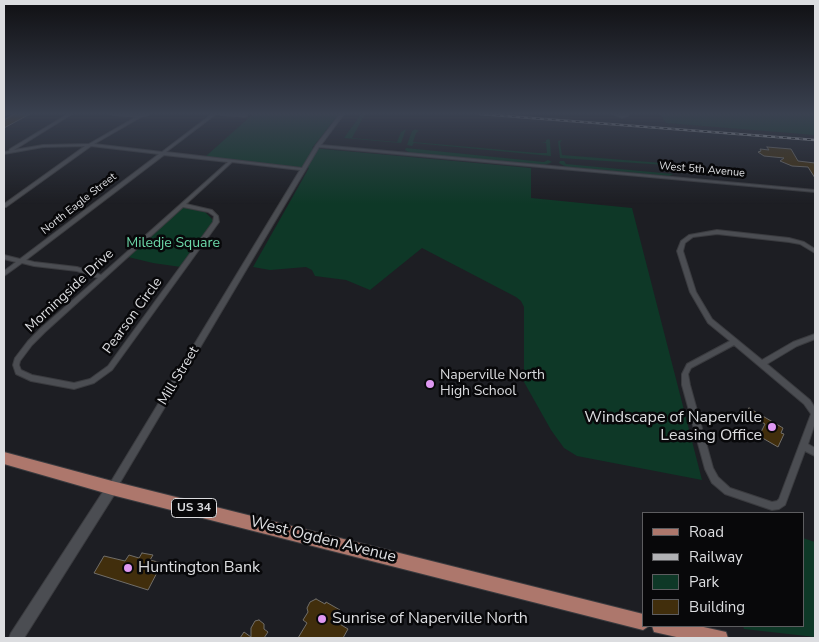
<!DOCTYPE html>
<style>
body{margin:0}
#map{position:relative;width:819px;height:642px;overflow:hidden;background:#1d1e23;font-family:"Nunito Sans",sans-serif}
canvas{display:block}
.frame{position:absolute;inset:0;border:5px solid #dcdde0;pointer-events:none}
.legend{position:absolute;left:642px;top:512px;width:162px;height:115px;box-sizing:border-box;background:#08080a;border:1px solid #5d5d60;margin:0;padding:6px 9px;list-style:none;font-size:15px;color:#dcdde0}
.legend li{display:flex;align-items:center;gap:10px;height:25px}
.legend b{width:25px;border:1px solid #5d5d60}
</style>
<div id="map">
<canvas width="819" height="642"></canvas>
<div class="frame"></div>
<ul class="legend">
<li><b style="height:6px;background:#ad776c"></b>Road</li>
<li><b style="height:6px;background:#b1b2b5"></b>Railway</li>
<li><b style="height:14px;background:#0e3827"></b>Park</li>
<li><b style="height:14px;background:#412e0c"></b>Building</li>
</ul>
</div>
<script>
const ctx = document.querySelector('canvas').getContext('2d');
ctx.lineJoin = 'round';
function fill(path, color) { ctx.fillStyle = color; ctx.fill(path, 'evenodd'); }
const toPath = rows => new Path2D(rows.map(r => 'M' + r).join(''));
function strokePath(path, color, width, dash) { ctx.strokeStyle = color; ctx.lineWidth = width; ctx.lineCap = dash ? 'butt' : 'round'; ctx.setLineDash(dash || []); ctx.stroke(path); }
function write(font, color, halo, rows, align = 'center') {
  ctx.font = font + ' "Nunito Sans",sans-serif'; ctx.lineWidth = 5; ctx.setLineDash([]); ctx.textBaseline = 'middle'; ctx.strokeStyle = halo; ctx.fillStyle = color; for (const [text, x, y, turn = 0] of rows) {
    ctx.save(); ctx.translate(x, y); ctx.rotate((+turn || 0) * Math.PI / 180); ctx.textAlign = isNaN(turn) ? turn : align; if (halo) ctx.strokeText(text, 0, 0); ctx.fillText(text, 0, 0); ctx.restore();
  }
}
fill(toPath([
 [253,114,339,114,312,148,531,168,531,198,632,208,702,480,577,456,564,448,551,430,524,382,524,307,521,301,516,297,422,248,370,290,346,280,315,276,312,270,306,267,270,270,253,267,309,168,205,157],
 [361,114,365,114,352,138,397,142,401,132,406,129,401,143,344,138],
 [660,114,815,114,815,135,666,123],
 [415,129,419,131,416,133,413,142,538,153,547,153,546,143,541,142,546,142,546,140,549,139,550,141,551,156,414,143,412,146,407,145,412,131],
 [562,140,560,143,562,155,662,163,666,163,666,165,560,158,558,141],
 [406,148,544,162,548,160,552,162,545,165,410,153,405,150],
 [564,161,566,164,673,174,669,176,566,167,559,163,560,161],
 [182,207,205,212,213,220,213,223,181,267,153,263,128,257],
 [803,538,815,542,815,637,744,629,743,626,803,626]
]), '#0e3827');
const building = toPath([
 [14,114,30,114,4,128,4,120,14,114],
 [767,147,791,149,798,161,815,163,815,178,808,167,792,166,780,161,784,158,764,156,758,152,761,151,760,149,769,150,767,147],
 [749,408,783,428,781,433,784,434,778,447,759,436,765,424,746,413,749,408],
 [142,553,153,555,150,560,162,563,148,590,94,573,104,556,125,561,129,555,139,558,142,553],
 [316,599,325,604,326,602,340,610,337,616,341,618,338,623,348,629,343,638,298,638,307,623,303,620,308,612,307,608,310,602,316,599],
 [259,620,264,624,264,629,268,632,264,638,240,638,244,632,251,637,251,628,255,621,259,620]
]);
fill(building, '#412e0c');
strokePath(building, '#716e69', 1);
const minor = toPath([
 [68,114,72,114,14,150,43,145,89,144,136,117,113,115,111,114,140,115,149,114,148,115,141,117,94,144,162,152,212,114,216,114,166,152,302,168,316,145,340,114,344,114,321,145,815,190,815,192,319,147,115,491,112,492,109,491,108,488,109,485,300,170,232,162,186,204,212,210,218,216,219,222,112,370,94,383,74,389,31,381,16,374,13,365,15,358,28,341,41,328,98,278,77,271,34,266,22,263,4,276,4,271,16,262,4,259,4,255,20,259,159,154,91,146,6,207,4,207,4,204,85,146,43,147,4,154,4,152,9,151,10,149,68,114],
 [164,155,228,162,101,275,77,267,34,262,26,260,164,155],
 [183,207,208,212,214,216,213,222,108,366,90,379,74,383,32,375,21,370,19,365,20,361,32,345,45,332,183,207],
 [219,114,230,114,245,115,247,116,245,117,221,115,219,114],
 [613,114,617,114,622,116,624,115,623,114,627,114,628,116,622,118,613,114],
 [717,230,789,238,804,242,815,249,815,253,800,244,789,242,717,234,693,237,685,243,683,251,696,292,712,319,762,360,793,342,815,334,815,339,797,346,767,364,810,400,815,408,815,423,808,444,815,448,815,456,805,451,785,505,779,509,772,510,728,495,725,494,712,483,705,469,682,385,682,374,687,364,730,341,708,323,690,292,677,251,681,241,689,235,717,230],
 [734,345,804,404,811,414,779,499,777,501,772,502,730,488,718,477,713,468,690,385,688,374,691,368,734,345]
]);
const secondary = toPath([
 [4,114,8,114,4,116,4,114],
 [112,482,116,484,118,488,116,492,24,638,9,638,11,633,108,484,112,482]
]);
const primary = toPath([
 [4,452,112,481,643,614,643,626,649,626,643,630,112,495,4,464,4,452],
 [652,626,699,626,726,632,728,638,681,638,654,632,652,626]
]);
strokePath(minor, '#3a3b3f', 2);
strokePath(secondary, '#3a3b3f', 2);
strokePath(primary, '#3a3b3f', 2);
fill(minor, '#4b4d52');
fill(secondary, '#4b4d52');
fill(primary, '#ad776c');
const rail = toPath([
 [480,114,815,140]
]);
strokePath(rail, '#b1b2b5', 2.5);
strokePath(rail, '#08080a', 1, [4]);
const sky = ctx.createLinearGradient(0, 0, 0, 204);
sky.addColorStop(0, '#101013');
sky.addColorStop(0.56, '#3a4150');
sky.addColorStop(1, '#3a415000');
ctx.fillStyle = sky;
ctx.fillRect(0, 0, 819, 204);
for (const [x, y, r, color] of [
 [430,384,5,"#df98f2"],
 [772,427,5,"#df98f2"],
 [128,568,5,"#df98f2"],
 [322,619,5,"#df98f2"]
]) { const dot = new Path2D(); dot.arc(x, y, r, 0, 2 * Math.PI); ctx.fillStyle = color; ctx.fill(dot); strokePath(dot, '#08080a', 2); }
write('11px', '#dcdde0', '#08080a', [
 ["West 5th Avenue",702,170,5],
 ["North Eagle Street",79,204,-38]
]);
for (const [x, y, w] of [
 [194,508,45]
]) { const box = new Path2D(); box.roundRect(x - w / 2, y - 9.5, w, 19, 4); ctx.fillStyle = '#08080a'; ctx.fill(box); strokePath(box, '#dcdde0', 1); }
write('bold 12px', '#dcdde0', null, [
 ["US 34",194,508]
]);
write('14px', '#6ddaaa', '#08080a', [
 ["Miledje Square",173,244]
]);
write('14px', '#dcdde0', '#08080a', [
 ["Morningside Drive",70,291,-43],
 ["Pearson Circle",133,316,-54],
 ["Mill Street",179,376,-59]
]);
write('14px', '#dcdde0', '#08080a', [
 ["Naperville North",440,376],
 ["High School",440,392]
], 'left');
write('16px', '#dcdde0', '#08080a', [
 ["Windscape of Naperville",762,418,"right"],
 ["Leasing Office",762,436,"right"],
 ["Huntington Bank",138,568],
 ["Sunrise of Naperville North",332,619]
], 'left');
write('16px', '#dcdde0', '#08080a', [
 ["West Ogden Avenue",323,540,14]
]);
</script>
